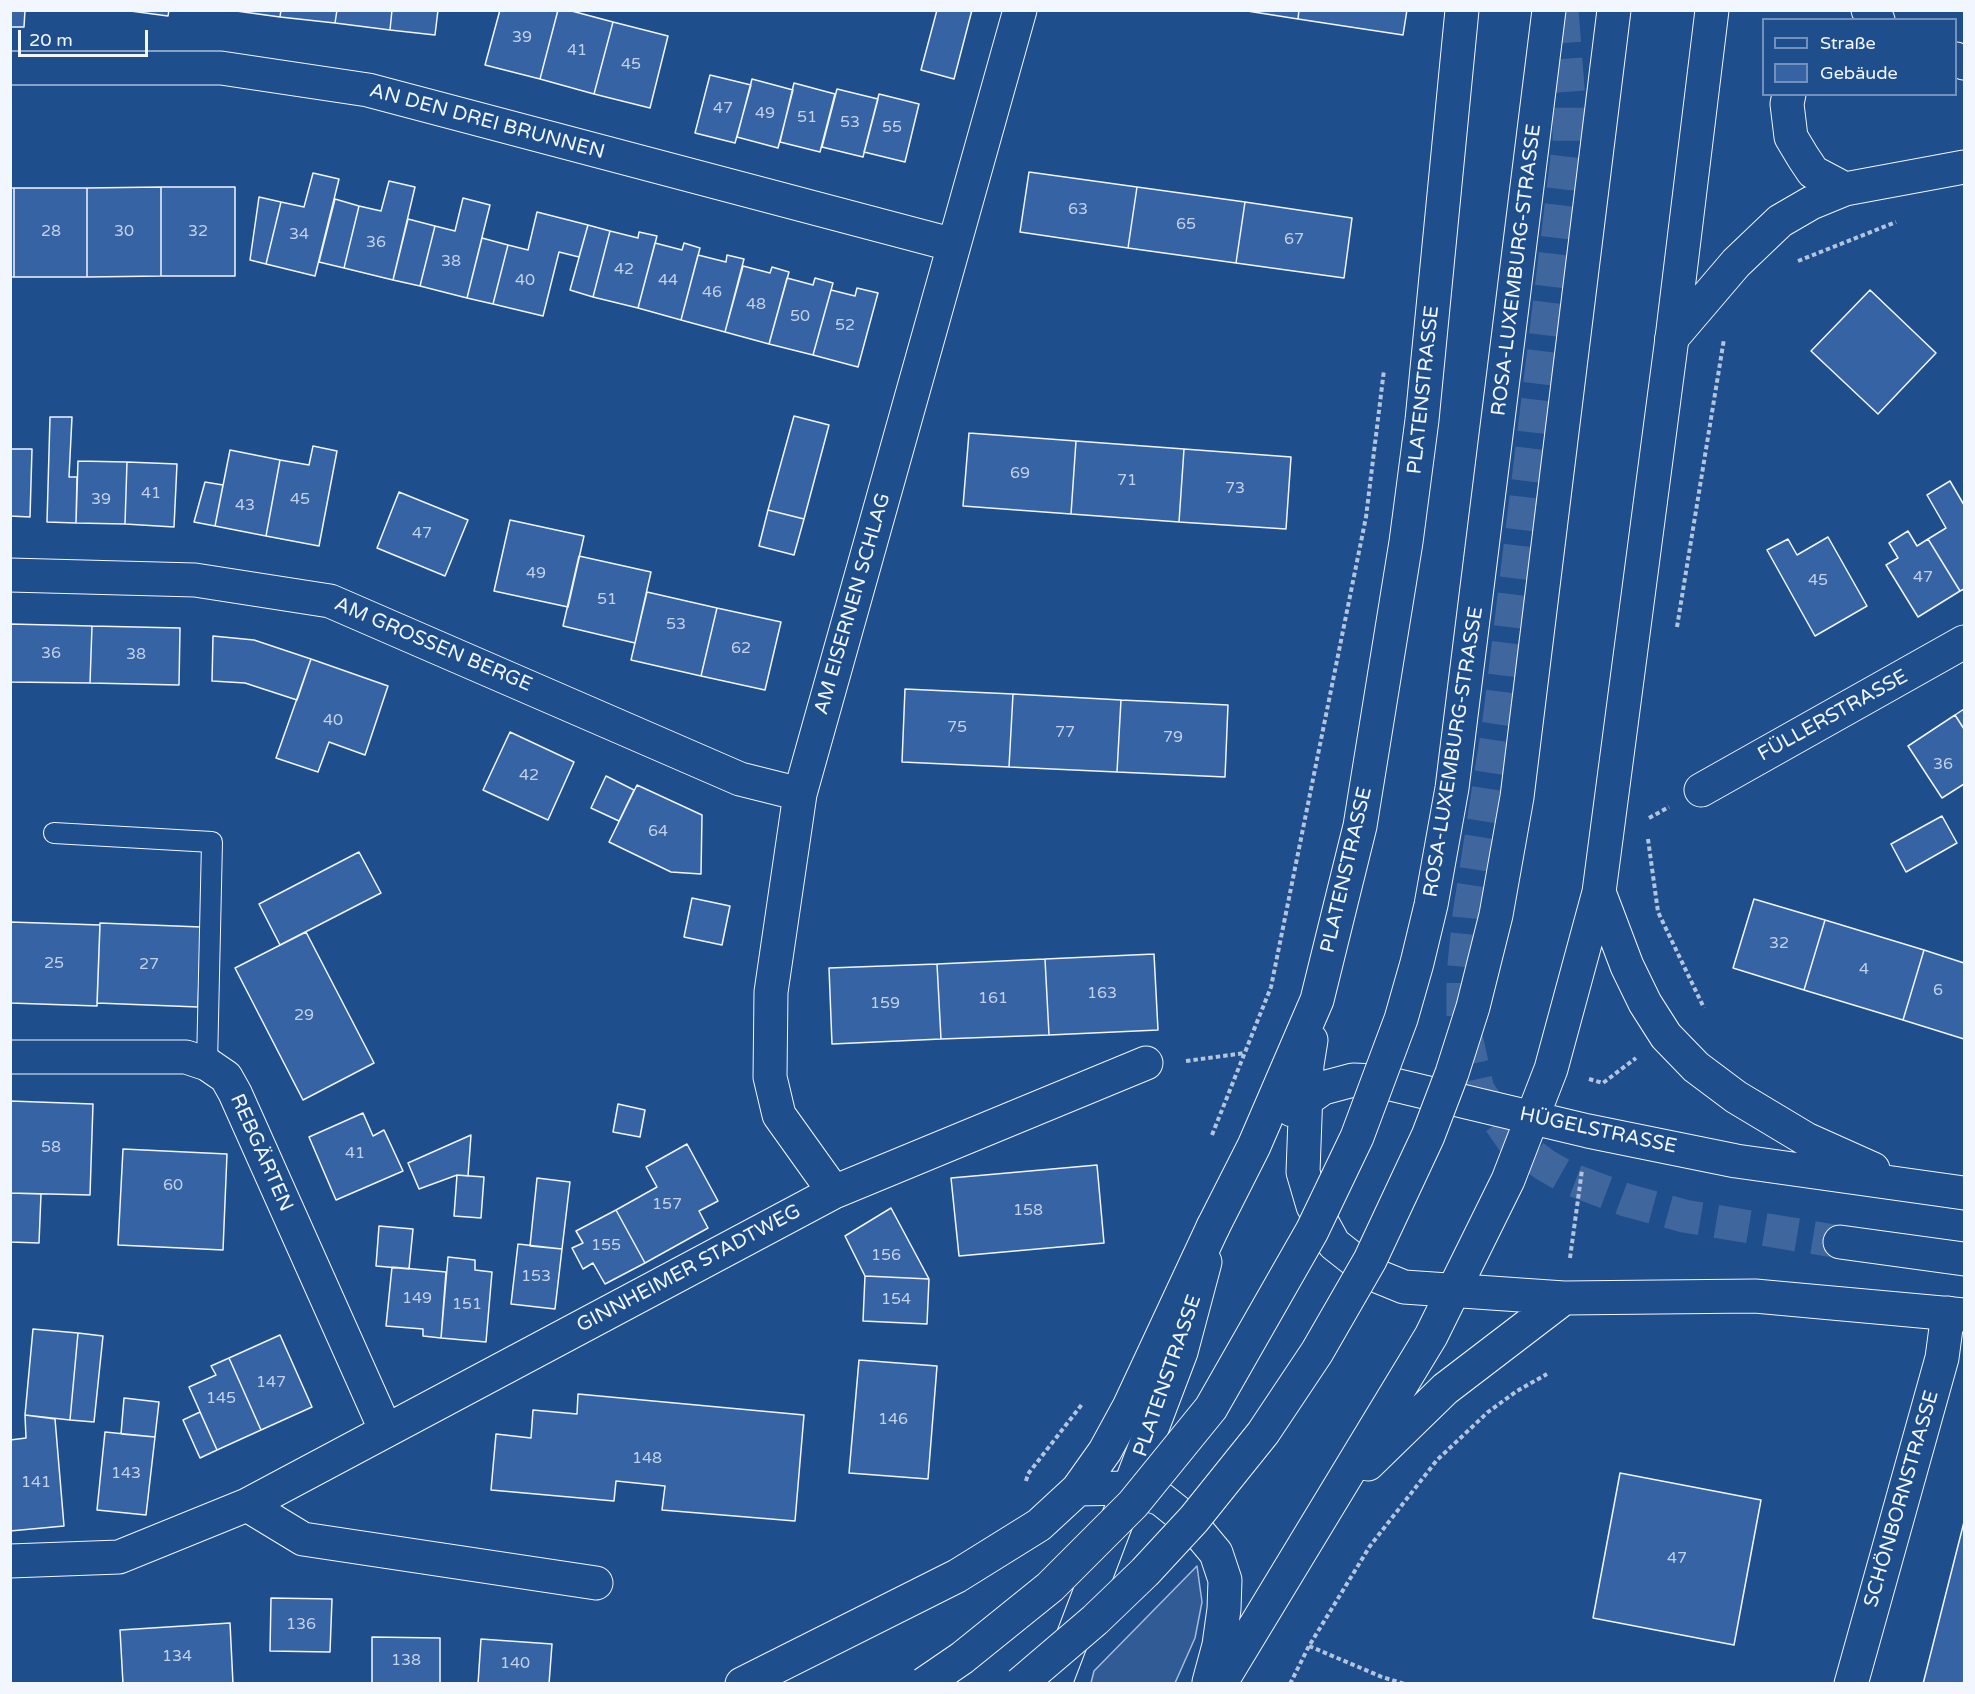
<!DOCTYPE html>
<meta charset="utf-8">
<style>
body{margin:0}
#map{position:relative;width:1975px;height:1694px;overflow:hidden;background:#1f4e8c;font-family:"Varela Round",sans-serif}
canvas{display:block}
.frame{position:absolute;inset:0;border:12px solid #f2f6ff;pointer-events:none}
.legend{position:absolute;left:1762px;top:18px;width:195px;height:78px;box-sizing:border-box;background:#1f4e8c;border:2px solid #7391ba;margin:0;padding:8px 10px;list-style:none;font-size:18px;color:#f2f6ff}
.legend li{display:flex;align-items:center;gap:12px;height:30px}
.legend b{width:30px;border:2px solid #7391ba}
.scale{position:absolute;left:18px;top:30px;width:130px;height:27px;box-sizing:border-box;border:3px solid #f2f6ff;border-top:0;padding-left:8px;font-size:18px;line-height:21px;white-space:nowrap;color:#f2f6ff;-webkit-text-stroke:4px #1f4e8c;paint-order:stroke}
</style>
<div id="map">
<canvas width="1975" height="1694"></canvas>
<div class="frame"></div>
<ul class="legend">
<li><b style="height:8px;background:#1f4e8c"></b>Straße</li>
<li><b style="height:16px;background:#3563a3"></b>Gebäude</li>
</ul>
<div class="scale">20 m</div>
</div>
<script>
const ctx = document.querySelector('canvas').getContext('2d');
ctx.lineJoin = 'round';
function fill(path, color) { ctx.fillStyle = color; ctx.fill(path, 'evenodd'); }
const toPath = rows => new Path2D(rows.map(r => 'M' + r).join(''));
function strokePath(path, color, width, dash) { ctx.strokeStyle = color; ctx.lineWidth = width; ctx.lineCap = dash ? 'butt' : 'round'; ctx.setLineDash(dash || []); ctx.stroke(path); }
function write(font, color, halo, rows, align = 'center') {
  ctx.font = font + ' "Varela Round",sans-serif'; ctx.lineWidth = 4.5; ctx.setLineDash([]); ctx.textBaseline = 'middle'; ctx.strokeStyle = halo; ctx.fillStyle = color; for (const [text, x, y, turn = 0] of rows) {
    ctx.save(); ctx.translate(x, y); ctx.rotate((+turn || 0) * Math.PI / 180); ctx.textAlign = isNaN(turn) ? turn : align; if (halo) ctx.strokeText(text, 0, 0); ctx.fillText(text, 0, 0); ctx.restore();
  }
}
const built = toPath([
 [1197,1566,1202,1602,1195,1638,1175,1683,1091,1683,1094,1671,1197,1566]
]);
fill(built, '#305b95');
strokePath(built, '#a8bbd7', 1.5);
const building = toPath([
 [10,10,25,10,24,27,10,27,10,10],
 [123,10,169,10,168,16,123,10],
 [229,10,281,10,280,17,229,10],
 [281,10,337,10,335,23,280,17,281,10],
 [337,10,392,10,390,30,335,23,337,10],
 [392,10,438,10,435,35,390,30,392,10],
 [500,10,558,10,540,79,485,65,500,10],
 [558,10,568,10,613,22,594,94,540,79,558,10],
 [937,10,972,10,954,79,921,70,937,10],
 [1241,10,1299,10,1298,19,1241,10],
 [1299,10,1407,10,1403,35,1298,19,1299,10],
 [613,22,668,36,650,108,594,94,613,22],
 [710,75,751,85,735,143,695,133,710,75],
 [752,79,793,90,778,148,737,137,752,79],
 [794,83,835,94,820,152,780,142,794,83],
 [837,89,878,99,863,157,822,147,837,89],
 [879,94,919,104,905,162,864,152,879,94],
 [1029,172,1137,187,1128,248,1020,232,1029,172],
 [313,173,339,179,315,276,266,264,281,202,304,207,313,173],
 [389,181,415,187,393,280,344,268,359,206,381,211,389,181],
 [161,187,235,187,235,276,161,276,161,187],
 [161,187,161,276,87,277,87,188,161,187],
 [1137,187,1245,202,1236,263,1128,248,1137,187],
 [10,188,14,188,14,277,10,277,10,188],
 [14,188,87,188,87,277,14,277,14,188],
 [259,197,281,202,266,264,250,260,259,197],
 [463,198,490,205,467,298,420,286,435,226,455,231,463,198],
 [335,199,359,206,344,268,319,262,335,199],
 [1245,202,1352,218,1344,278,1236,263,1245,202],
 [537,212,588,225,579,257,559,252,543,316,493,304,508,245,528,250,537,212],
 [408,219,435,226,420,286,393,280,408,219],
 [588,225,610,231,593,297,570,290,588,225],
 [610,231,638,238,639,232,657,236,638,308,593,297,610,231],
 [482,238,508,245,493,304,467,298,482,238],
 [655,243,682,250,684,243,700,248,681,320,638,308,655,243],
 [698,255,726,262,727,255,744,259,725,332,681,320,698,255],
 [743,266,770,273,772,267,789,272,769,344,725,332,743,266],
 [787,278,813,285,815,278,833,283,813,355,769,344,787,278],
 [857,288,878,293,858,367,813,355,831,290,855,296,857,288],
 [1870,290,1936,353,1878,414,1811,351,1870,290],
 [794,416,829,425,804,519,768,510,794,416],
 [50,417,72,417,69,477,77,477,76,523,47,522,50,417],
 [969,433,1076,441,1071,514,963,506,969,433],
 [1076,441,1184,449,1179,522,1071,514,1076,441],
 [313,446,337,451,319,546,266,536,280,460,309,465,313,446],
 [10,449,32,449,30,517,10,516,10,449],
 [1184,449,1291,457,1286,529,1179,522,1184,449],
 [230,450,280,460,266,536,215,526,230,450],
 [78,461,127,462,125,524,76,523,78,461],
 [127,462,177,464,174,527,125,524,127,462],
 [1950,481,1964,505,1964,589,1960,591,1928,539,1946,528,1927,495,1950,481],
 [205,482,223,485,215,526,194,522,205,482],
 [399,492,468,520,445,576,377,548,399,492],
 [768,510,804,519,794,555,759,546,768,510],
 [510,520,584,536,568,607,494,591,510,520],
 [1908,531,1917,546,1928,539,1960,591,1918,617,1886,565,1898,558,1889,543,1908,531],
 [1828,537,1867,606,1815,636,1767,550,1788,539,1797,555,1828,537],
 [579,556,651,572,635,643,563,626,579,556],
 [647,592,717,608,701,676,631,660,647,592],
 [717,608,781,622,765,690,701,676,717,608],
 [10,624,92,626,90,683,10,682,10,624],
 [92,626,180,628,179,685,90,683,92,626],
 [213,636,254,640,311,659,297,700,245,683,212,681,213,636],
 [311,659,388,686,365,755,329,742,318,772,276,758,311,659],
 [905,689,1013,694,1009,767,902,762,905,689],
 [1013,694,1121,700,1117,772,1009,767,1013,694],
 [1121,700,1228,705,1225,777,1117,772,1121,700],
 [1964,709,1964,729,1955,715,1964,709],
 [1955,715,1964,729,1964,784,1942,798,1908,746,1955,715],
 [510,732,574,762,548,820,483,790,510,732],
 [606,776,634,790,619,821,591,808,606,776],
 [637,785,702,815,701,874,671,872,609,842,637,785],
 [1942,816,1957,843,1906,872,1891,844,1942,816],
 [359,852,381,893,280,945,259,904,359,852],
 [692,898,730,906,722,945,684,937,692,898],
 [1754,899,1825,920,1804,990,1733,968,1754,899],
 [1825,920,1924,950,1903,1020,1804,990,1825,920],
 [10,922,100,925,97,1006,10,1003,10,922],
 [100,923,201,927,198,1007,97,1003,100,923],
 [306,932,374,1063,303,1100,235,968,306,932],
 [1924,950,1964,963,1964,1039,1903,1020,1924,950],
 [1154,954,1158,1030,1049,1035,1045,959,1154,954],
 [1045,959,1049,1035,941,1039,937,964,1045,959],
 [937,964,941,1039,832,1044,829,968,937,964],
 [10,1101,93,1104,90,1195,10,1193,10,1101],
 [618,1104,645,1110,640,1137,613,1132,618,1104],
 [363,1113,373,1136,384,1130,403,1171,336,1200,309,1137,363,1113],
 [471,1135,468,1176,457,1175,419,1189,408,1163,471,1135],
 [687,1144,718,1201,699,1211,708,1228,645,1263,616,1210,657,1187,646,1167,687,1144],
 [123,1149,227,1154,223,1250,118,1245,123,1149],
 [1097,1165,1104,1243,959,1256,951,1178,1097,1165],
 [457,1175,484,1177,481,1218,454,1216,457,1175],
 [537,1178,570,1182,562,1249,530,1246,537,1178],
 [10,1193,41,1194,39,1243,10,1242,10,1193],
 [891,1208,929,1279,865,1276,845,1236,891,1208],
 [616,1210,645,1263,605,1284,593,1263,583,1269,572,1248,583,1243,576,1231,616,1210],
 [379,1226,413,1229,409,1269,376,1266,379,1226],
 [518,1244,562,1249,555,1309,511,1304,518,1244],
 [448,1257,475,1260,475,1270,492,1272,486,1342,441,1338,448,1257],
 [392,1267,446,1272,441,1338,423,1336,423,1329,386,1326,392,1267],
 [865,1276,929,1279,927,1324,863,1321,865,1276],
 [33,1329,78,1333,70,1420,25,1415,33,1329],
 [78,1333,103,1336,94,1422,70,1420,78,1333],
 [280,1335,312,1407,261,1430,229,1358,280,1335],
 [229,1358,261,1430,217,1450,189,1387,216,1375,211,1366,229,1358],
 [859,1360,937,1366,928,1479,849,1473,859,1360],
 [578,1394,804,1415,795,1521,662,1510,665,1486,616,1481,614,1501,491,1490,496,1434,531,1438,533,1410,577,1414,578,1394],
 [124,1398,159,1402,155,1437,121,1434,124,1398],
 [200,1412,217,1450,200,1458,183,1420,200,1412],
 [25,1415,55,1419,64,1526,10,1531,10,1440,26,1438,25,1415],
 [105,1432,155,1437,146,1515,97,1510,105,1432],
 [1620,1473,1761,1500,1734,1645,1593,1618,1620,1473],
 [1964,1522,1964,1684,1923,1684,1964,1522],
 [271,1598,332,1599,330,1652,270,1651,271,1598],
 [230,1623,233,1684,123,1684,120,1630,230,1623],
 [372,1637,440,1638,440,1684,372,1684,372,1637],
 [481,1639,552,1644,549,1684,478,1684,481,1639]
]);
fill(building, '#3563a3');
strokePath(building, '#f2f6ff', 1.5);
strokePath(toPath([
 [1562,10,1569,101,1569,141,1499,721,1469,915,1463,975,1463,1023,1478,1090,1513,1141,1545,1165,1568,1178,1626,1200,1684,1216,1840,1242]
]), '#3f679d', 33, [33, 16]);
const service = toPath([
 [54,833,212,842,207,1064]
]);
const minor = toPath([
 [10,68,221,68,368,90,954,245],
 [10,575,195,580,330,601,740,779,800,794],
 [1701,790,1964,642],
 [10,1057,186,1057,207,1064,226,1077,235,1093,386,1431],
 [834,1192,779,1115,770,1077,771,992,800,794,1020,10],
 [247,1505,303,1539,596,1583],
 [10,1561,119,1557,247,1505,834,1192,1146,1063],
 [1055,1684,1181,1352,1205,1262],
 [1851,1684,1942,1358,1948,1313]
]);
const secondary = toPath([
 [1956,59,1964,63],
 [1789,94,1787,104,1791,137,1803,157,1813,172,1845,189],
 [1672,338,1736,263,1780,221,1811,203,1845,189,1964,167]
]);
const primary = toPath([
 [1599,892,1627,966,1645,1003,1666,1036,1696,1067,1736,1097,1806,1139,1873,1169],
 [1311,1040,1307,1065,1303,1172,1313,1206,1334,1244,1372,1274,1404,1287,1564,1298,1755,1296,1964,1315],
 [1292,1110,1323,1088,1353,1080,1378,1081,1588,1131,1736,1161,1964,1193],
 [1213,1227,1254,1146,1317,1000,1360,826,1406,542,1422,420,1462,10],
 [1840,1242,1964,1259],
 [1368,1464,1445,1389,1564,1298],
 [1128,1488,1161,1499,1191,1523,1216,1553,1225,1580,1224,1609,1219,1645,1209,1682],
 [1220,1684,1431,1336,1508,1180,1551,1069,1599,892,1672,338]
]);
const trunk = toPath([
 [1868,10,1878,20],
 [1672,338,1712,10],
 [1078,1489,1128,1488],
 [742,1684,957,1576,1039,1525,1078,1489,1105,1451,1129,1407,1213,1227]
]);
strokePath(service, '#f2f6ff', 22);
strokePath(minor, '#f2f6ff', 35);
strokePath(secondary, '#f2f6ff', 35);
strokePath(primary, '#f2f6ff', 35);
strokePath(trunk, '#f2f6ff', 35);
strokePath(toPath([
 [1798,261,1896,222],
 [1677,627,1724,339],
 [1649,818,1669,807],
 [1648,839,1658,912,1704,1008],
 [1186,1061,1245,1053],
 [1589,1079,1603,1083,1636,1058],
 [1212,1135,1271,987,1366,517,1384,370],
 [1570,1258,1582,1170],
 [1026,1481,1028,1474,1083,1403],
 [1309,1646,1382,1677,1405,1684],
 [1290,1684,1309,1646,1370,1546,1437,1460,1488,1412,1517,1391,1547,1374]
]), '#b3c4dc', 4, [4.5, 3]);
strokePath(service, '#1f4e8c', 20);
strokePath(minor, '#1f4e8c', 33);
strokePath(secondary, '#1f4e8c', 33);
strokePath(primary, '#1f4e8c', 33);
strokePath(trunk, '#1f4e8c', 33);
const trunkBridge = toPath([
 [924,1684,962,1658,1050,1587,1133,1504,1211,1408,1312,1231,1357,1137,1401,1019,1417,963,1431,905,1452,788,1549,10],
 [1020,1684,1095,1620,1145,1572,1194,1519,1263,1433,1317,1352,1370,1260,1428,1136,1452,1073,1473,1007,1496,915,1517,797,1614,10]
]);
strokePath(trunkBridge, '#f2f6ff', 35, []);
strokePath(trunkBridge, '#1f4e8c', 33);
write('16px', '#c3d1e8', null, [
 ["39",522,38],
 ["41",577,51],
 ["45",631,65],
 ["47",723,109],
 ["49",765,114],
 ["51",807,118],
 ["53",850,123],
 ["55",892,128],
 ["63",1078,210],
 ["65",1186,225],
 ["28",51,232],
 ["30",124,232],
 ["32",198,232],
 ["34",299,235],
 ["67",1294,240],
 ["36",376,243],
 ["38",451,262],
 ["42",624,270],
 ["40",525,281],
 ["44",668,281],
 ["46",712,293],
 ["48",756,305],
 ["50",800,317],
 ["52",845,326],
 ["69",1020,474],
 ["71",1127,481],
 ["73",1235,489],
 ["41",151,494],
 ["39",101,500],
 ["45",300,500],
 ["43",245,506],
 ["47",422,534],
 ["49",536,574],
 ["47",1923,578],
 ["45",1818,581],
 ["51",607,600],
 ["53",676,625],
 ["62",741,649],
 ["36",51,654],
 ["38",136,655],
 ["40",333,721],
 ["75",957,728],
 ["77",1065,733],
 ["79",1173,738],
 ["36",1943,765],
 ["42",529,776],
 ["64",658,832],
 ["32",1779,944],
 ["25",54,964],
 ["27",149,965],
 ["4",1864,970],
 ["6",1938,991],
 ["163",1102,994],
 ["161",993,999],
 ["159",885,1004],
 ["29",304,1016],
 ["58",51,1148],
 ["41",355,1154],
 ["60",173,1186],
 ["157",667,1205],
 ["158",1028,1211],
 ["155",606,1246],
 ["156",886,1256],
 ["153",536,1277],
 ["149",417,1299],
 ["154",896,1300],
 ["151",467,1305],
 ["147",271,1383],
 ["145",221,1399],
 ["146",893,1420],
 ["148",647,1459],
 ["143",126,1474],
 ["141",36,1483],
 ["47",1677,1559],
 ["136",301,1625],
 ["134",177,1657],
 ["138",406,1661],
 ["140",515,1664]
]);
write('20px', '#f2f6ff', '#1f4e8c', [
 ["AN DEN DREI BRUNNEN",487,122,15],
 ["ROSA-LUXEMBURG-STRASSE",1517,270,-83],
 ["PLATENSTRASSE",1424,390,-84],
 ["AM EISERNEN SCHLAG",853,604,-74],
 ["AM GROSSEN BERGE",433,645,23],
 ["FÜLLERSTRASSE",1833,716,-29],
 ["ROSA-LUXEMBURG-STRASSE",1454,752,-81],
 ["PLATENSTRASSE",1347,870,-77],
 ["HÜGELSTRASSE",1598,1131,12],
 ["REBGÄRTEN",261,1153,66],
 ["GINNHEIMER STADTWEG",689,1269,-28],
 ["PLATENSTRASSE",1168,1376,-71],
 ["SCHÖNBORNSTRASSE",1902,1499,-74]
]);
</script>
